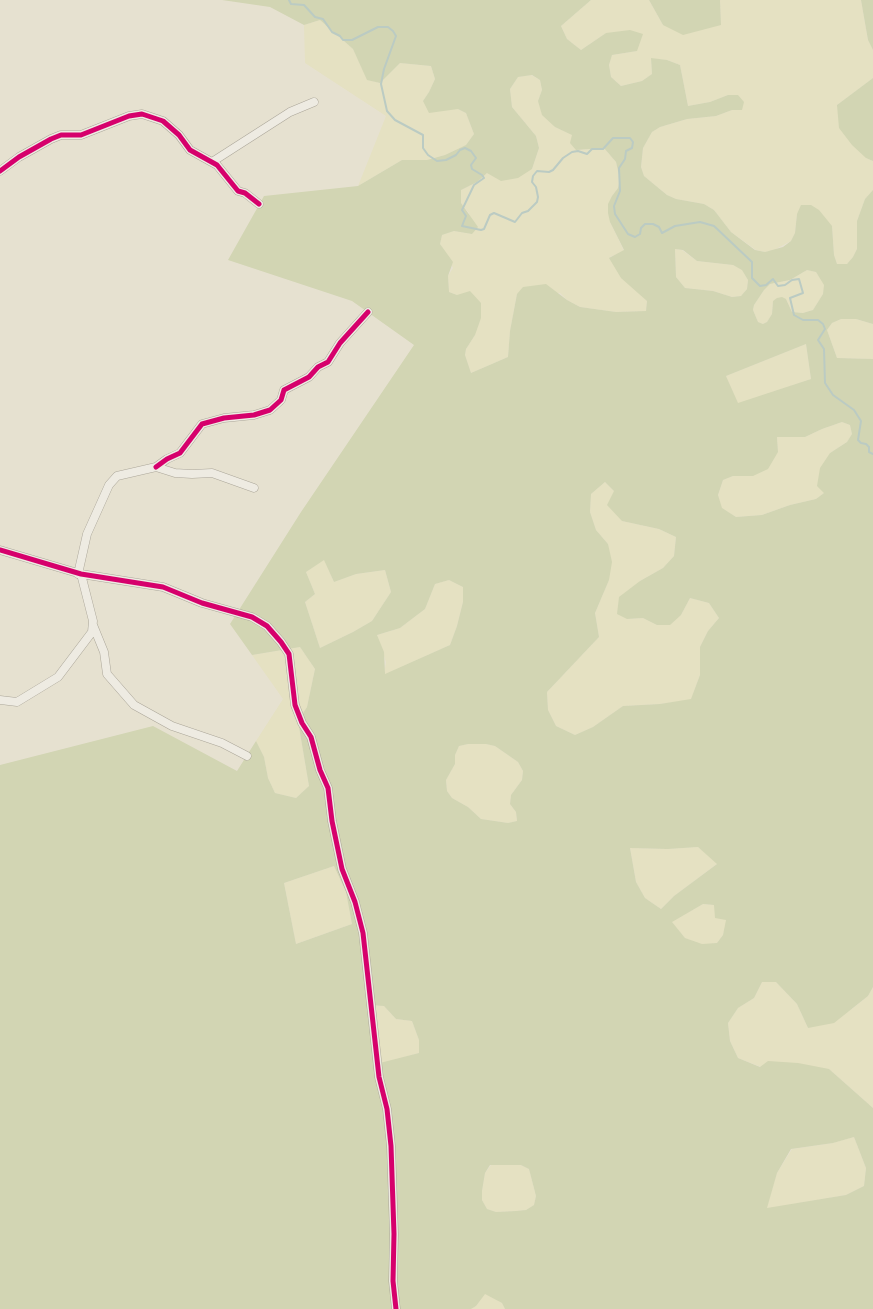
<!DOCTYPE html>
<style>
body{margin:0}
canvas{display:block;background:#e6e1d0}
</style>
<canvas width="873" height="1309"></canvas>
<script>
const ctx = document.querySelector('canvas').getContext('2d');
ctx.lineJoin = 'round';
function fill(path, color) { ctx.fillStyle = color; ctx.fill(path, 'evenodd'); }
const toPath = rows => new Path2D(rows.map(r => 'M' + r).join(''));
function strokePath(path, color, width, dash) { ctx.strokeStyle = color; ctx.lineWidth = width; ctx.lineCap = dash ? 'butt' : 'round'; ctx.setLineDash(dash || []); ctx.stroke(path); }
fill(toPath([
 [591,0,649,0,663,25,721,25,720,0,861,0,868,40,873,50,873,78,837,105,866,158,873,161,873,190,865,199,857,221,857,249,853,257,847,264,837,264,834,255,832,226,797,214,795,233,791,241,774,250,765,252,756,250,731,232,714,210,704,204,676,199,667,195,644,176,641,167,643,148,652,132,660,127,687,119,716,116,732,110,742,110,728,95,710,102,688,106,680,65,667,60,651,59,652,74,642,81,621,86,611,77,609,65,612,55,637,51,606,33,581,50,567,39,561,26],
 [320,20,353,49,368,80,380,83,400,63,431,66,435,79,429,92,423,101,458,109,466,113,474,134,466,145,445,155,427,160,402,160,358,186,386,116,305,63,304,25],
 [531,75,540,80,542,90,538,101,555,127,573,135,576,150,604,148,616,162,620,179,618,188,612,196,610,222,624,251,610,257,647,301,646,311,616,312,580,307,567,300,560,293,517,294,510,331,508,357,471,373,465,355,466,349,475,335,457,295,449,292,448,276,453,268,440,244,442,235,454,231,472,234,469,213,461,203,461,190,477,182,487,173,532,169,539,148,536,136,512,107,510,89,518,77],
 [675,249,682,250,697,261,733,265,743,270,748,280,747,289,741,296,732,297,713,291,685,288,676,277],
 [807,270,816,272,825,285,823,294,813,310,803,313,792,312,786,299,773,301,772,314,767,322,763,324,758,322,753,310,754,305,764,290,770,284,790,280],
 [841,319,856,319,873,324,873,359,837,358,827,330,832,323],
 [806,344,811,379,738,404,726,376],
 [842,422,850,425,852,434,847,442,830,453,824,493,816,499,790,505,762,515,736,517,721,508,718,495,723,480,733,476,753,476,778,452,777,437,805,437,822,429],
 [605,482,614,491,622,521,659,529,676,537,674,556,663,568,640,581,627,619,643,618,657,625,681,615,690,598,709,603,719,618,708,631,700,647,700,675,691,700,660,704,623,706,593,727,575,735,556,726,548,710,547,692,599,637,595,613,609,580,608,544,596,530,590,512,591,494],
 [324,559,334,582,356,574,385,570,391,592,372,621,353,632,320,648,305,602,315,594,306,572],
 [449,580,463,587,463,602,457,626,450,645,384,675,386,662,377,635,400,628,425,609,435,584],
 [300,647,315,669,307,707,298,721,309,786,296,798,275,793,268,778,264,757,256,741,283,699,252,655],
 [468,744,486,744,495,746,518,762,523,771,522,780,511,795,510,804,516,812,517,821,508,823,481,819,468,807,452,798,447,791,446,780,455,764,455,755,459,746],
 [698,847,718,863,674,896,661,909,645,898,636,882,630,848,668,849],
 [334,866,346,892,352,924,296,944,284,883],
 [703,904,714,905,727,920,723,935,717,943,702,945,685,938,671,922],
 [762,982,776,982,797,1004,808,1028,852,1009,868,996,873,987,873,1108,829,1069,761,1067,738,1058,730,1041,728,1023,738,1008,754,998],
 [370,1005,384,1006,396,1019,412,1021,419,1040,419,1053,376,1065,373,1060],
 [854,1137,866,1168,864,1186,846,1195,766,1209,777,1173,792,1149,833,1143],
 [491,1165,521,1165,529,1169,536,1196,534,1205,526,1210,516,1211,496,1212,487,1209,482,1200,482,1191,485,1173],
 [485,1293,502,1303,505,1309,471,1309,476,1306]
]), '#e5e1c2');
fill(toPath([
 [222,0,591,0,561,26,567,39,581,50,606,33,630,30,643,34,637,51,612,55,609,65,611,77,621,86,642,81,652,74,651,58,667,60,680,65,688,106,710,102,728,95,738,95,744,102,742,110,732,110,716,116,687,119,660,127,652,132,643,148,641,167,644,176,667,195,676,199,704,204,714,210,731,232,755,250,765,252,783,247,791,241,795,233,797,214,801,205,811,205,819,210,832,226,834,255,837,264,847,264,853,257,857,249,857,221,865,199,873,190,873,324,856,319,841,319,832,323,827,330,837,358,873,359,873,987,868,996,834,1023,808,1028,797,1004,776,982,762,982,754,998,738,1008,728,1023,730,1041,738,1058,760,1067,768,1061,798,1063,829,1069,873,1108,873,1309,505,1309,502,1303,485,1294,476,1306,471,1309,0,1309,0,765,153,726,237,771,256,741,264,757,268,778,275,793,296,798,309,786,298,721,307,707,315,669,300,647,252,655,230,624,301,512,414,345,352,301,228,260,264,196,358,186,402,160,427,160,445,155,466,145,474,134,466,113,458,109,429,113,423,101,429,92,435,79,431,66,400,63,380,83,367,80,353,49,320,20,304,25,270,7],
 [532,75,540,80,542,90,538,101,542,115,555,127,572,135,570,143,576,150,604,148,616,162,620,179,618,188,612,196,608,204,608,213,610,222,624,250,609,258,621,278,647,301,646,311,616,312,580,307,567,300,546,284,523,287,517,294,510,331,508,357,471,373,465,355,466,349,475,335,481,318,481,303,470,291,457,295,449,292,448,276,453,262,440,244,442,235,454,231,472,234,478,227,461,203,461,190,477,182,487,173,501,181,518,178,532,169,539,148,536,136,512,107,510,89,518,77],
 [675,249,683,250,697,261,733,265,742,270,748,280,747,289,741,296,732,297,713,291,685,288,676,277],
 [807,270,816,272,824,285,823,294,813,310,803,313,792,312,786,299,782,297,777,298,773,301,772,314,767,322,763,324,758,322,753,310,754,305,764,290,770,284,790,280],
 [806,344,811,379,738,403,726,376],
 [842,422,850,425,852,434,847,442,830,453,820,468,817,486,824,493,816,499,790,505,762,515,736,517,722,508,718,495,723,480,733,476,753,476,768,469,778,452,777,437,805,437,822,429],
 [605,482,614,491,607,505,622,521,659,529,676,537,674,556,663,568,640,581,619,597,617,614,627,619,643,618,657,625,670,625,681,615,690,598,709,603,719,618,708,631,700,647,700,675,691,699,660,704,623,706,593,727,575,735,556,726,548,710,547,692,599,637,595,613,609,580,612,562,608,544,596,530,590,512,591,494],
 [324,560,334,582,356,574,385,570,391,592,372,621,353,632,320,648,305,602,315,594,306,572],
 [449,580,463,587,463,602,457,626,450,645,385,674,384,652,377,635,400,628,425,609,435,584],
 [468,744,486,744,495,746,518,762,523,771,522,780,511,795,510,804,516,812,517,821,508,823,481,819,468,807,452,798,447,791,446,780,455,764,455,755,459,746],
 [698,847,717,864,674,896,661,909,645,898,636,882,630,848,668,849],
 [334,866,346,892,352,924,296,944,284,883],
 [703,904,714,905,715,918,726,920,723,935,717,943,702,944,685,938,672,922],
 [370,1005,384,1006,396,1019,412,1021,419,1040,419,1053,376,1064,373,1060],
 [854,1137,866,1168,864,1186,846,1195,767,1208,777,1173,791,1149,833,1143],
 [490,1165,521,1165,529,1169,536,1196,534,1205,526,1210,516,1211,496,1212,487,1209,482,1200,482,1191,485,1173],
 [649,0,720,0,721,25,683,35,663,25],
 [861,0,873,0,873,50,868,40],
 [873,78,873,161,866,158,852,145,839,128,837,105]
]), '#d2d5b3');
strokePath(toPath([
 [289,0,291,4,304,5,315,17,323,19,332,32,340,36,343,40,352,40,378,27,388,27,393,31,396,36,384,69,381,84,387,111,395,120,423,135,423,148,428,155,437,161,446,160,456,155,460,150,465,148,471,151,476,158,471,165,472,169,482,175,484,178,474,185,462,210,466,216,462,226,481,230,484,229,490,215,494,213,515,222,522,213,528,211,537,202,538,197,536,187,532,182,533,176,537,171,549,172,553,170,563,158,572,152,578,151,587,154,592,149,603,149,613,138,630,138,633,142,632,148,626,151,625,159,619,168,620,191,614,206,615,214,628,234,635,237,640,234,641,228,645,224,653,224,659,227,662,233,675,226,700,222,714,226,752,262,752,278,760,286,766,285,773,279,778,286,785,285,792,280,799,279,803,293,790,298,794,315,803,320,818,320,823,324,825,329,818,340,824,349,825,383,833,395,854,410,861,421,858,440,861,443,866,444,869,447,869,452,873,454]
]), '#bbcbc3', 2);
const minor = toPath([
 [212,162,290,112,314,102],
 [0,171,19,157,51,139,61,135,81,135,129,116,142,114,163,121,179,135,190,150,217,165,238,191,245,193,259,204],
 [156,467,167,459,180,453,202,424,224,418,254,415,270,410,281,400,284,390,309,377,318,367,328,362,340,343,368,312],
 [0,550,81,574,163,587,202,603,252,617,267,626,281,642,289,654,295,705,302,723,311,737,320,770,328,788,332,821,342,869,355,902,363,933,379,1077,387,1109,391,1146,394,1234,393,1281,396,1309],
 [78,574,87,534,109,485,117,476,156,467,175,473,192,474,212,473,254,488],
 [93,625,104,652,107,674,134,705,172,726,222,743,247,756],
 [0,700,17,702,58,677,92,632,93,621,81,574]
]);
strokePath(minor, '#aba699', 9);
strokePath(minor, '#eeebe2', 8);
strokePath(toPath([
 [0,171,19,157,51,139,61,135,81,135,129,116,142,114,163,121,179,135,190,150,217,165,238,191,245,193,259,204],
 [156,467,167,459,180,453,202,424,224,418,254,415,270,410,281,400,284,390,309,377,318,367,328,362,340,343,368,312],
 [0,550,81,574,163,587,202,603,252,617,267,626,281,642,289,654,295,705,302,723,311,737,320,770,328,788,332,821,342,869,355,902,363,933,379,1077,387,1109,391,1146,394,1234,393,1281,396,1309]
]), '#d6006c', 5);
</script>
